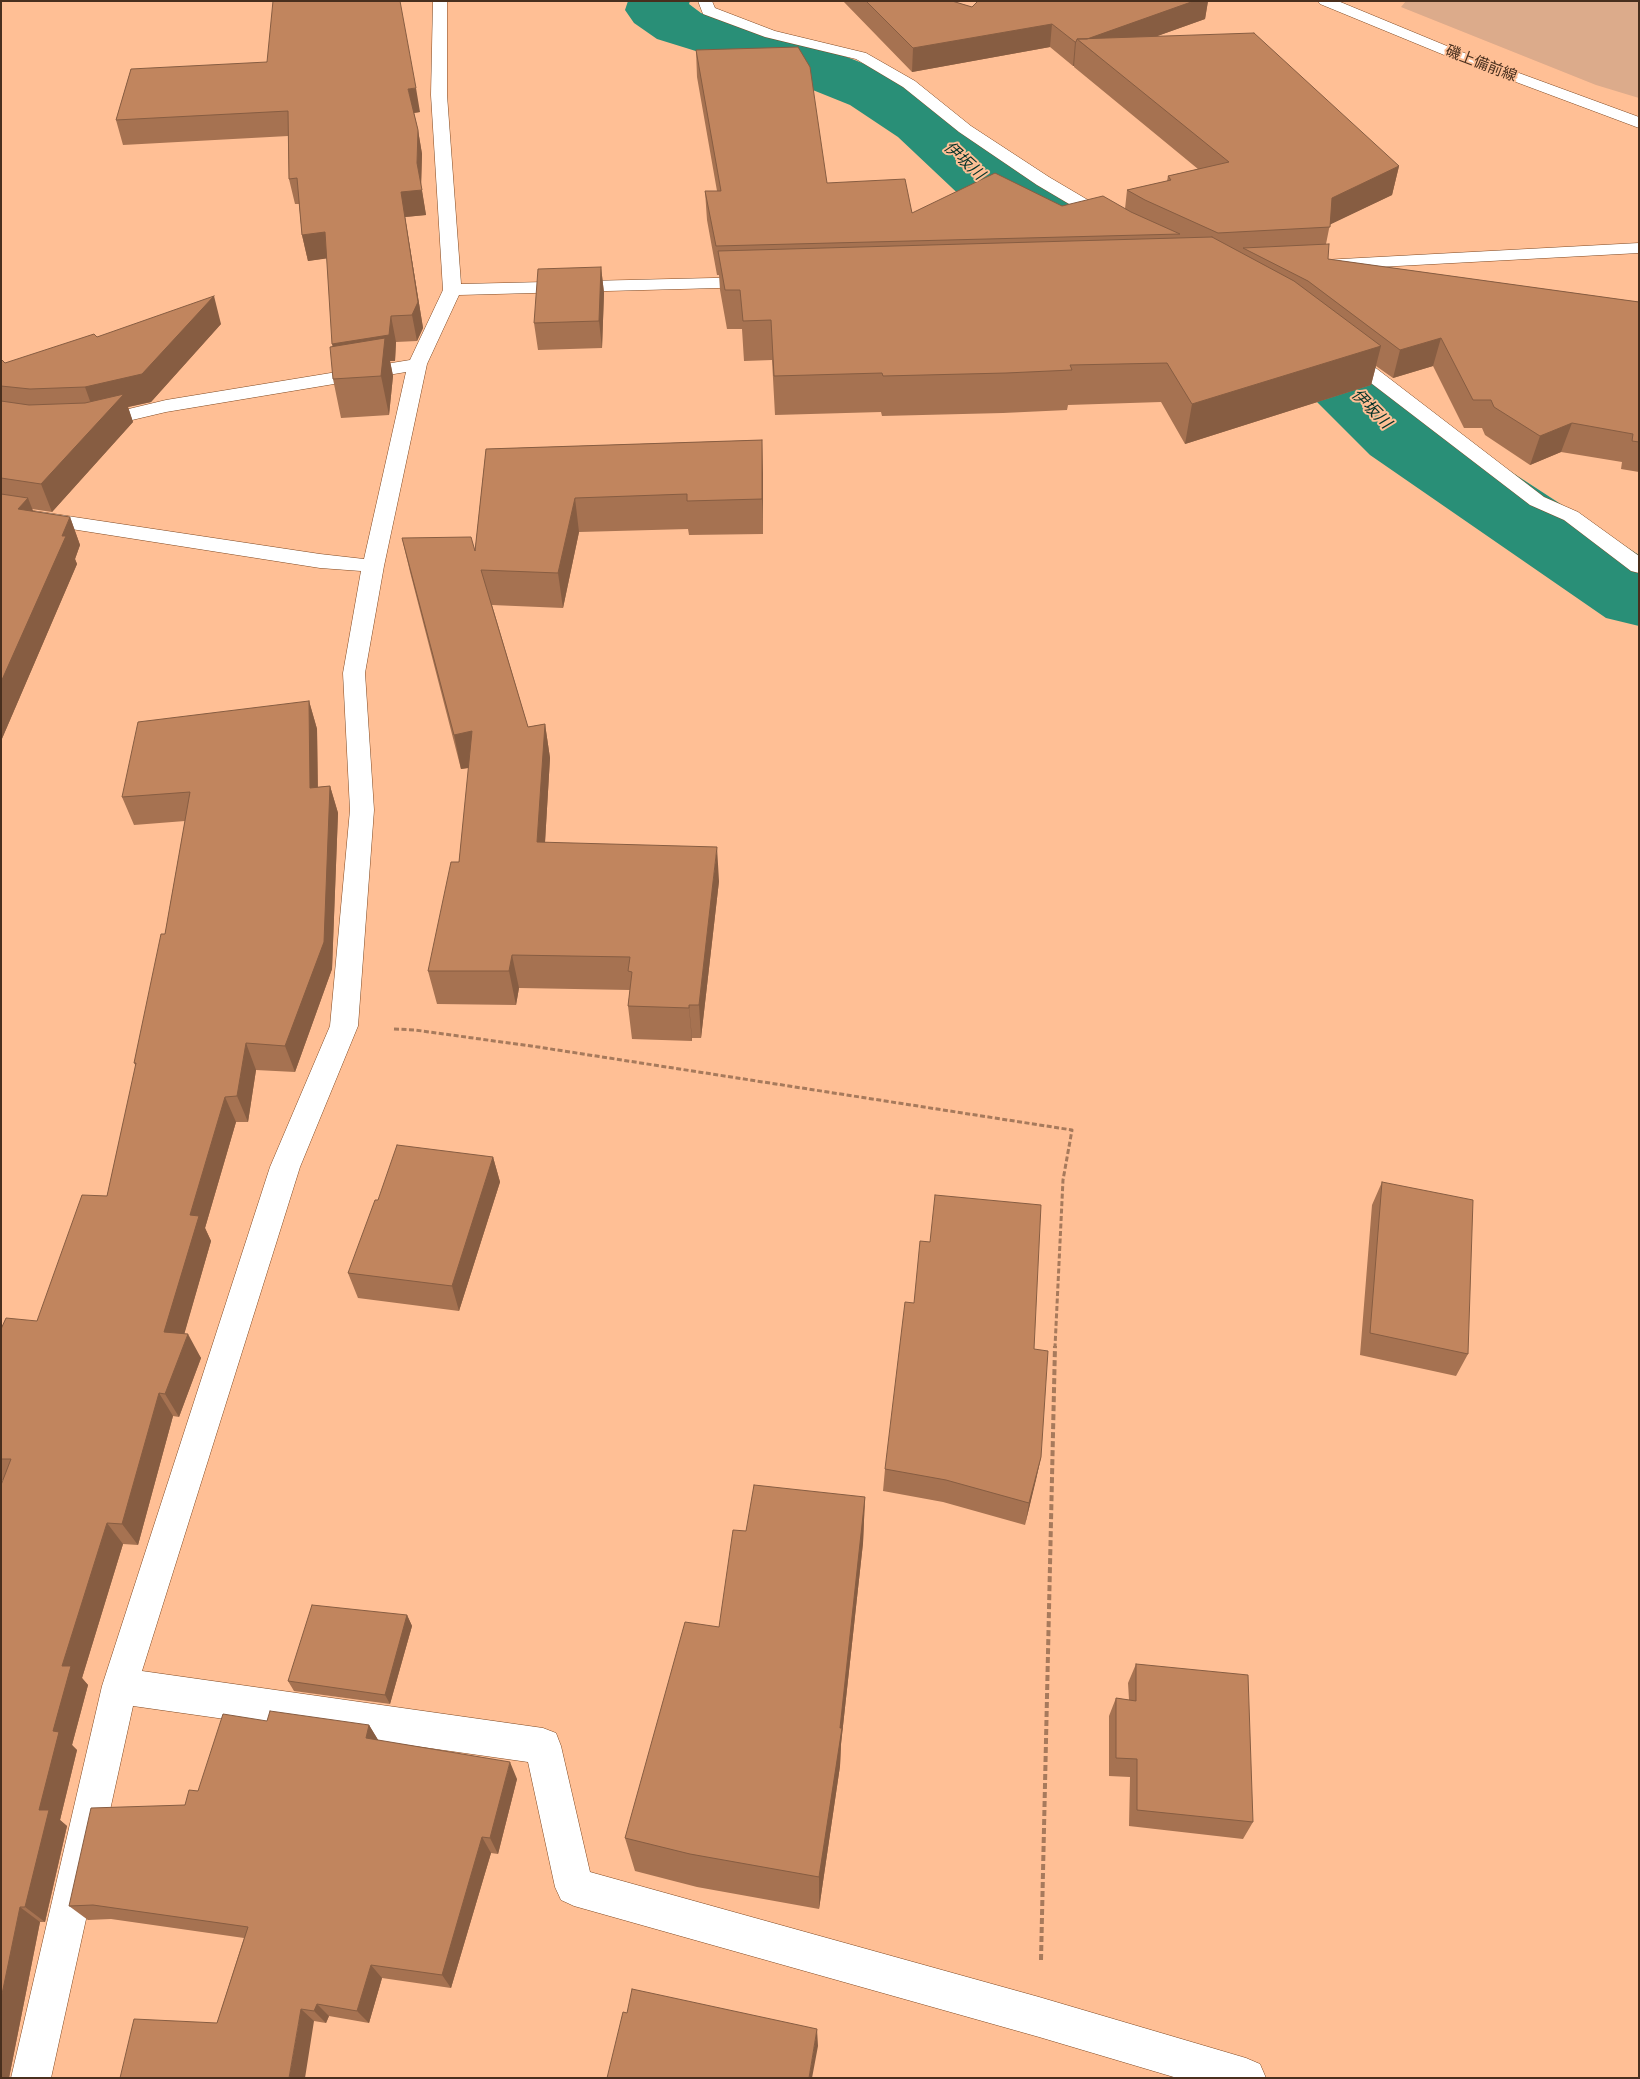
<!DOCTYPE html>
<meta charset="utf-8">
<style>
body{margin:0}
#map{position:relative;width:1640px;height:2079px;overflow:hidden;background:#ffbf95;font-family:"IBM Plex Sans",sans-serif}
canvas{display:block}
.frame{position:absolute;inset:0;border:2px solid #482f1e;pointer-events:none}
</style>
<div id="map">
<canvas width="1640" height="2079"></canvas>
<div class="frame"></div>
</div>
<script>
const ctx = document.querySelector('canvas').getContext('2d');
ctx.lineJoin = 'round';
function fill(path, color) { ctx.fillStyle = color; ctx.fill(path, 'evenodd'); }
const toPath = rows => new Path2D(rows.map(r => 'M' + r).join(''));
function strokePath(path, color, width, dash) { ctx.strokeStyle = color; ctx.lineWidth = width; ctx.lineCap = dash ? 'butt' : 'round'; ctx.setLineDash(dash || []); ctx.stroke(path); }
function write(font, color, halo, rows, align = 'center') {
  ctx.font = font + ' "IBM Plex Sans","Noto Sans JP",sans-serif'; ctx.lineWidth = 4; ctx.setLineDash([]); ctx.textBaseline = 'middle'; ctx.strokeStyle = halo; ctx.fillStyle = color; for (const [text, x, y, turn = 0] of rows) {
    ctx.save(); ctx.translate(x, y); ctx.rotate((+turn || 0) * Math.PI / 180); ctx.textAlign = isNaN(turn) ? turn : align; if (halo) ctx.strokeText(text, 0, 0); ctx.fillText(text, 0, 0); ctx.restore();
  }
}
fill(toPath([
 [1406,1,1639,1,1639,98,1596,85,1401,7]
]), '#dcab8b');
fill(toPath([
 [628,1,690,1,689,4,701,13,829,50,898,77,946,107,1020,173,1112,213,1359,352,1430,419,1639,555,1639,626,1606,618,1370,455,1301,386,1060,245,968,203,898,137,850,105,783,78,657,39,634,23,625,10,628,1]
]), '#298f77');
const minor = toPath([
 [433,1,447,1,447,95,461,284,755,277,761,278,764,282,761,286,755,287,459,295,427,364,384,566,365,673,374,810,358,1026,300,1167,142,1671,543,1728,556,1733,561,1746,590,1872,1039,1997,1246,2058,1260,2064,1266,2078,1177,2078,1039,2037,574,1906,561,1900,555,1887,528,1762,133,1706,51,2078,11,2078,102,1686,270,1167,330,1026,350,810,343,673,361,571,320,568,1,518,1,506,320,554,364,559,406,372,166,412,94,429,87,427,84,423,87,419,166,400,410,360,443,290,431,95,433,1],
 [698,1,712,1,715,8,775,31,866,53,915,81,971,126,1049,177,1115,216,1118,220,1115,224,1109,225,1103,224,1037,185,959,132,903,87,856,59,765,37,703,14,698,1],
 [1639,243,1639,253,1323,270,1317,269,1314,265,1317,261,1323,260,1639,243],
 [1344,347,1351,349,1544,497,1578,512,1639,556,1639,573,1631,571,1564,520,1530,505,1337,357,1335,353,1337,349,1344,347]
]);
const secondary = toPath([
 [1318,1,1338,1,1459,51,1639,117,1639,128,1449,57,1320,4,1318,1]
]);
strokePath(minor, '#804922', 1);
strokePath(secondary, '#804922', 1);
strokePath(toPath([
 [394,1029,415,1030,538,1047,1072,1130,1063,1180,1055,1347]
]), '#a77a5c', 3, [5, 2.5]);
strokePath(toPath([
 [1041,1960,1055,1346]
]), '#a77a5c', 4, [6, 3]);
fill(minor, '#fff');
fill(secondary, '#fff');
fill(toPath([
 [843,1,952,1,972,7,978,1,1208,1,1205,19,1157,36,1399,166,1392,195,1330,224,1326,244,1328,259,1639,302,1639,472,1621,469,1622,462,1561,452,1530,465,1485,435,1482,428,1464,428,1433,366,1393,378,1376,366,1371,385,1185,444,1161,402,1068,405,1067,410,1003,413,882,416,881,412,775,415,772,360,744,361,742,329,727,329,720,290,719,275,717,275,707,220,705,191,717,191,697,77,696,50,827,183,912,213,1062,206,1125,209,1127,190,1167,181,1168,176,1198,169,1074,67,1074,66,1073,66,1050,47,912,72],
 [131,69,420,112,414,113,418,130,422,154,421,186,426,215,405,217,423,328,417,341,396,342,395,361,390,361,393,376,389,415,341,418,333,379,333,346,327,258,308,261,302,235,299,204,295,204,289,179,288,136,123,145,116,120],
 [601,267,604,293,602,348,538,350,534,323],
 [221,324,151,402,128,407,133,422,52,512,32,509,33,511,70,517,80,545,75,559,77,564,1,741,1,359,5,363,97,337],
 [762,440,763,534,689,535,688,529,579,532,563,608,492,605,528,727,545,724,550,758,545,842,719,881,701,1038,692,1038,692,1041,632,1039,628,1006,630,990,519,988,516,1005,437,1004,428,971,459,862,469,768,461,769,410,572,402,538,475,551,486,449],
 [309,701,317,729,318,787,330,786,338,813,332,969,295,1072,256,1070,248,1122,236,1122,205,1228,211,1241,184,1334,201,1358,179,1417,173,1416,138,1545,123,1544,82,1678,88,1685,72,1745,77,1750,60,1820,67,1826,45,1922,40,1922,9,2078,1,2078,3,1480,1,1480,1,1329,37,1321,107,1196,136,1066,134,1063,165,934,185,821,134,825,122,797],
 [493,1157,500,1182,459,1311,358,1298,348,1273,378,1200],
 [1382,1182,1468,1354,1456,1376,1360,1355,1372,1205],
 [1034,1349,1041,1457,1025,1525,943,1502,883,1491,885,1469],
 [865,1497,863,1543,841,1744,840,1766,819,1909,697,1887,635,1871,625,1838,719,1627,746,1531],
 [407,1615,412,1626,390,1704,294,1691,288,1681],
 [1136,1664,1253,1822,1243,1839,1129,1826,1130,1777,1109,1776,1109,1716,1116,1698,1129,1700,1128,1683],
 [267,1721,369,1725,378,1740,517,1779,498,1854,491,1853,451,1988,382,1978,369,2023,329,2016,326,2023,314,2021,217,2023,244,1938,111,1919,88,1920,69,1906,185,1805]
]), '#a67251');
fill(toPath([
 [1194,1,1208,1,1205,19,1099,57,1079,41],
 [1052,24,1050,47,912,72,913,48],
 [1075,42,1076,42,1074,66,1073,66],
 [416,88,420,112,413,113,408,89],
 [418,130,422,154,421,188,417,163],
 [1399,166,1392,195,1325,227,1332,198],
 [422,190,426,215,405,217,423,328,417,341,412,315,401,192],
 [325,232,330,258,308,261,302,235],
 [601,267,604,293,602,348,599,321],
 [214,296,221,324,151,402,128,407,133,422,52,512,41,484,95,415,85,387],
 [391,316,396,342,395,361,390,361,393,376,389,415,381,376,338,370,332,344],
 [1441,338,1433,366,1393,378,1400,350],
 [1381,346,1371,385,1185,444,1192,404],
 [1572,423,1561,452,1530,465,1540,436],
 [762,440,763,474,763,534,762,499],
 [28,498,39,526,18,509],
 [575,498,579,532,563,608,558,573],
 [70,517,80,545,75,559,77,564,1,741,1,682],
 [309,701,317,729,318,815,310,788],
 [545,724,550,758,543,876,537,842],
 [472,731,479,766,461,769,454,735],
 [330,786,338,813,332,969,295,1072,285,1046],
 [717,847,719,881,701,1038,699,1005],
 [512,955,519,988,516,1005,509,971],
 [689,1005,692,1038,692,1041,689,1008],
 [246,1043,256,1070,248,1122,237,1096],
 [225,1097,236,1122,205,1228,211,1241,178,1356,164,1332,190,1215],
 [493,1157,500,1182,459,1311,452,1286],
 [188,1334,201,1358,179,1417,165,1394],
 [159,1393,173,1416,138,1545,122,1524],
 [1041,1457,1036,1480,1025,1525,1029,1503],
 [865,1497,863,1543,841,1744,840,1766,819,1909,819,1877,840,1728],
 [107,1523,123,1544,82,1678,88,1685,72,1745,77,1750,60,1820,67,1826,45,1922,25,1907,39,1810,53,1731,62,1666],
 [407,1615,412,1626,390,1704,385,1695],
 [369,1725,380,1743,366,1738],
 [510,1762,517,1779,498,1854,490,1838],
 [482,1837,491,1853,451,1988,442,1975],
 [20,1907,40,1922,9,2078,1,2078,1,1999],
 [371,1965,382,1978,369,2023,357,2011],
 [317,2004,329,2016,326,2023,314,2011],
 [301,2009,314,2021,305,2078,289,2078],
 [817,2029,818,2046,812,2078,809,2078]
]), '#875d42');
const building = toPath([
 [273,1,400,1,416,88,408,89,418,130,417,163,422,190,401,192,418,302,412,315,391,316,389,335,332,344,325,232,302,235,297,178,289,179,288,111,116,120,131,69,267,62,273,1],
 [866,1,952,1,972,7,978,1,1194,1,1087,39,1077,39,1076,42,1075,42,1052,24,913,48,866,1],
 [1254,33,1399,166,1332,198,1330,227,1218,233,1145,200,1127,190,1171,180,1168,176,1229,162,1077,39,1254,33],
 [798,47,810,67,827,183,905,179,912,213,995,173,1062,206,1103,196,1131,212,1180,234,716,246,705,191,721,191,696,50,798,47],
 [1212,237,1294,281,1381,346,1192,404,1167,363,1070,365,1072,370,1006,373,883,376,882,373,774,376,771,320,743,321,740,290,725,290,718,251,1212,237],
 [1329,244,1328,259,1639,302,1639,442,1632,441,1633,434,1572,423,1540,436,1494,407,1491,400,1473,400,1441,338,1400,350,1308,281,1243,248,1329,244],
 [601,267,599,321,534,323,538,269,601,267],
 [214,296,142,374,85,387,30,389,1,386,1,359,5,363,94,334,97,337,214,296],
 [385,338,381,376,333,379,330,347,385,338],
 [124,394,41,484,1,478,1,401,29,405,85,403,124,394],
 [762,440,762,499,687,501,687,494,575,498,558,573,481,570,528,727,545,724,537,842,717,847,699,1005,689,1005,689,1008,628,1006,632,972,628,971,630,957,512,955,509,971,428,971,451,862,459,862,472,731,454,735,402,538,471,537,475,551,486,449,762,440],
 [1,494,28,498,18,509,70,517,62,536,66,536,1,682,1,494],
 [309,701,310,788,330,786,324,942,285,1046,246,1043,237,1096,225,1097,190,1215,199,1216,164,1332,188,1334,165,1394,159,1393,122,1524,107,1523,62,1666,71,1666,53,1731,59,1732,39,1810,49,1810,25,1907,20,1907,1,1999,1,1485,11,1459,1,1459,1,1329,6,1318,37,1321,82,1195,107,1196,136,1063,134,1063,161,934,165,934,190,792,122,797,138,722,309,701],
 [397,1145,493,1157,452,1286,348,1273,375,1200,378,1200,397,1145],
 [1382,1182,1473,1200,1468,1354,1370,1333,1382,1182],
 [935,1195,1041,1205,1034,1349,1048,1351,1041,1457,1029,1503,946,1480,885,1469,905,1302,914,1303,920,1241,930,1242,935,1195],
 [754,1485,865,1497,840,1728,842,1728,819,1877,690,1854,625,1838,685,1622,719,1627,733,1530,746,1531,754,1485],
 [312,1605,407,1615,385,1695,288,1681,312,1605],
 [1136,1664,1248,1675,1253,1822,1137,1810,1137,1759,1116,1758,1116,1698,1136,1701,1136,1664],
 [270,1711,369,1725,366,1738,510,1762,490,1838,482,1837,442,1975,371,1965,357,2011,317,2004,314,2011,301,2009,289,2078,120,2078,134,2019,217,2023,248,1927,93,1905,69,1906,91,1808,185,1805,189,1790,198,1791,223,1714,267,1721,270,1711],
 [632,1989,817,2029,809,2078,607,2078,623,2012,627,2013,632,1989]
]);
fill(building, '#c1855e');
strokePath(building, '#875d42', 1);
write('15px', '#482f1e', '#ffbf95', [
 ["磯上備前線",1481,64,21]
]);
write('italic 16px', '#043228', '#ffbf95', [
 ["伊坂川",964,161,42],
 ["伊坂川",1371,409,45]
]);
</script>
